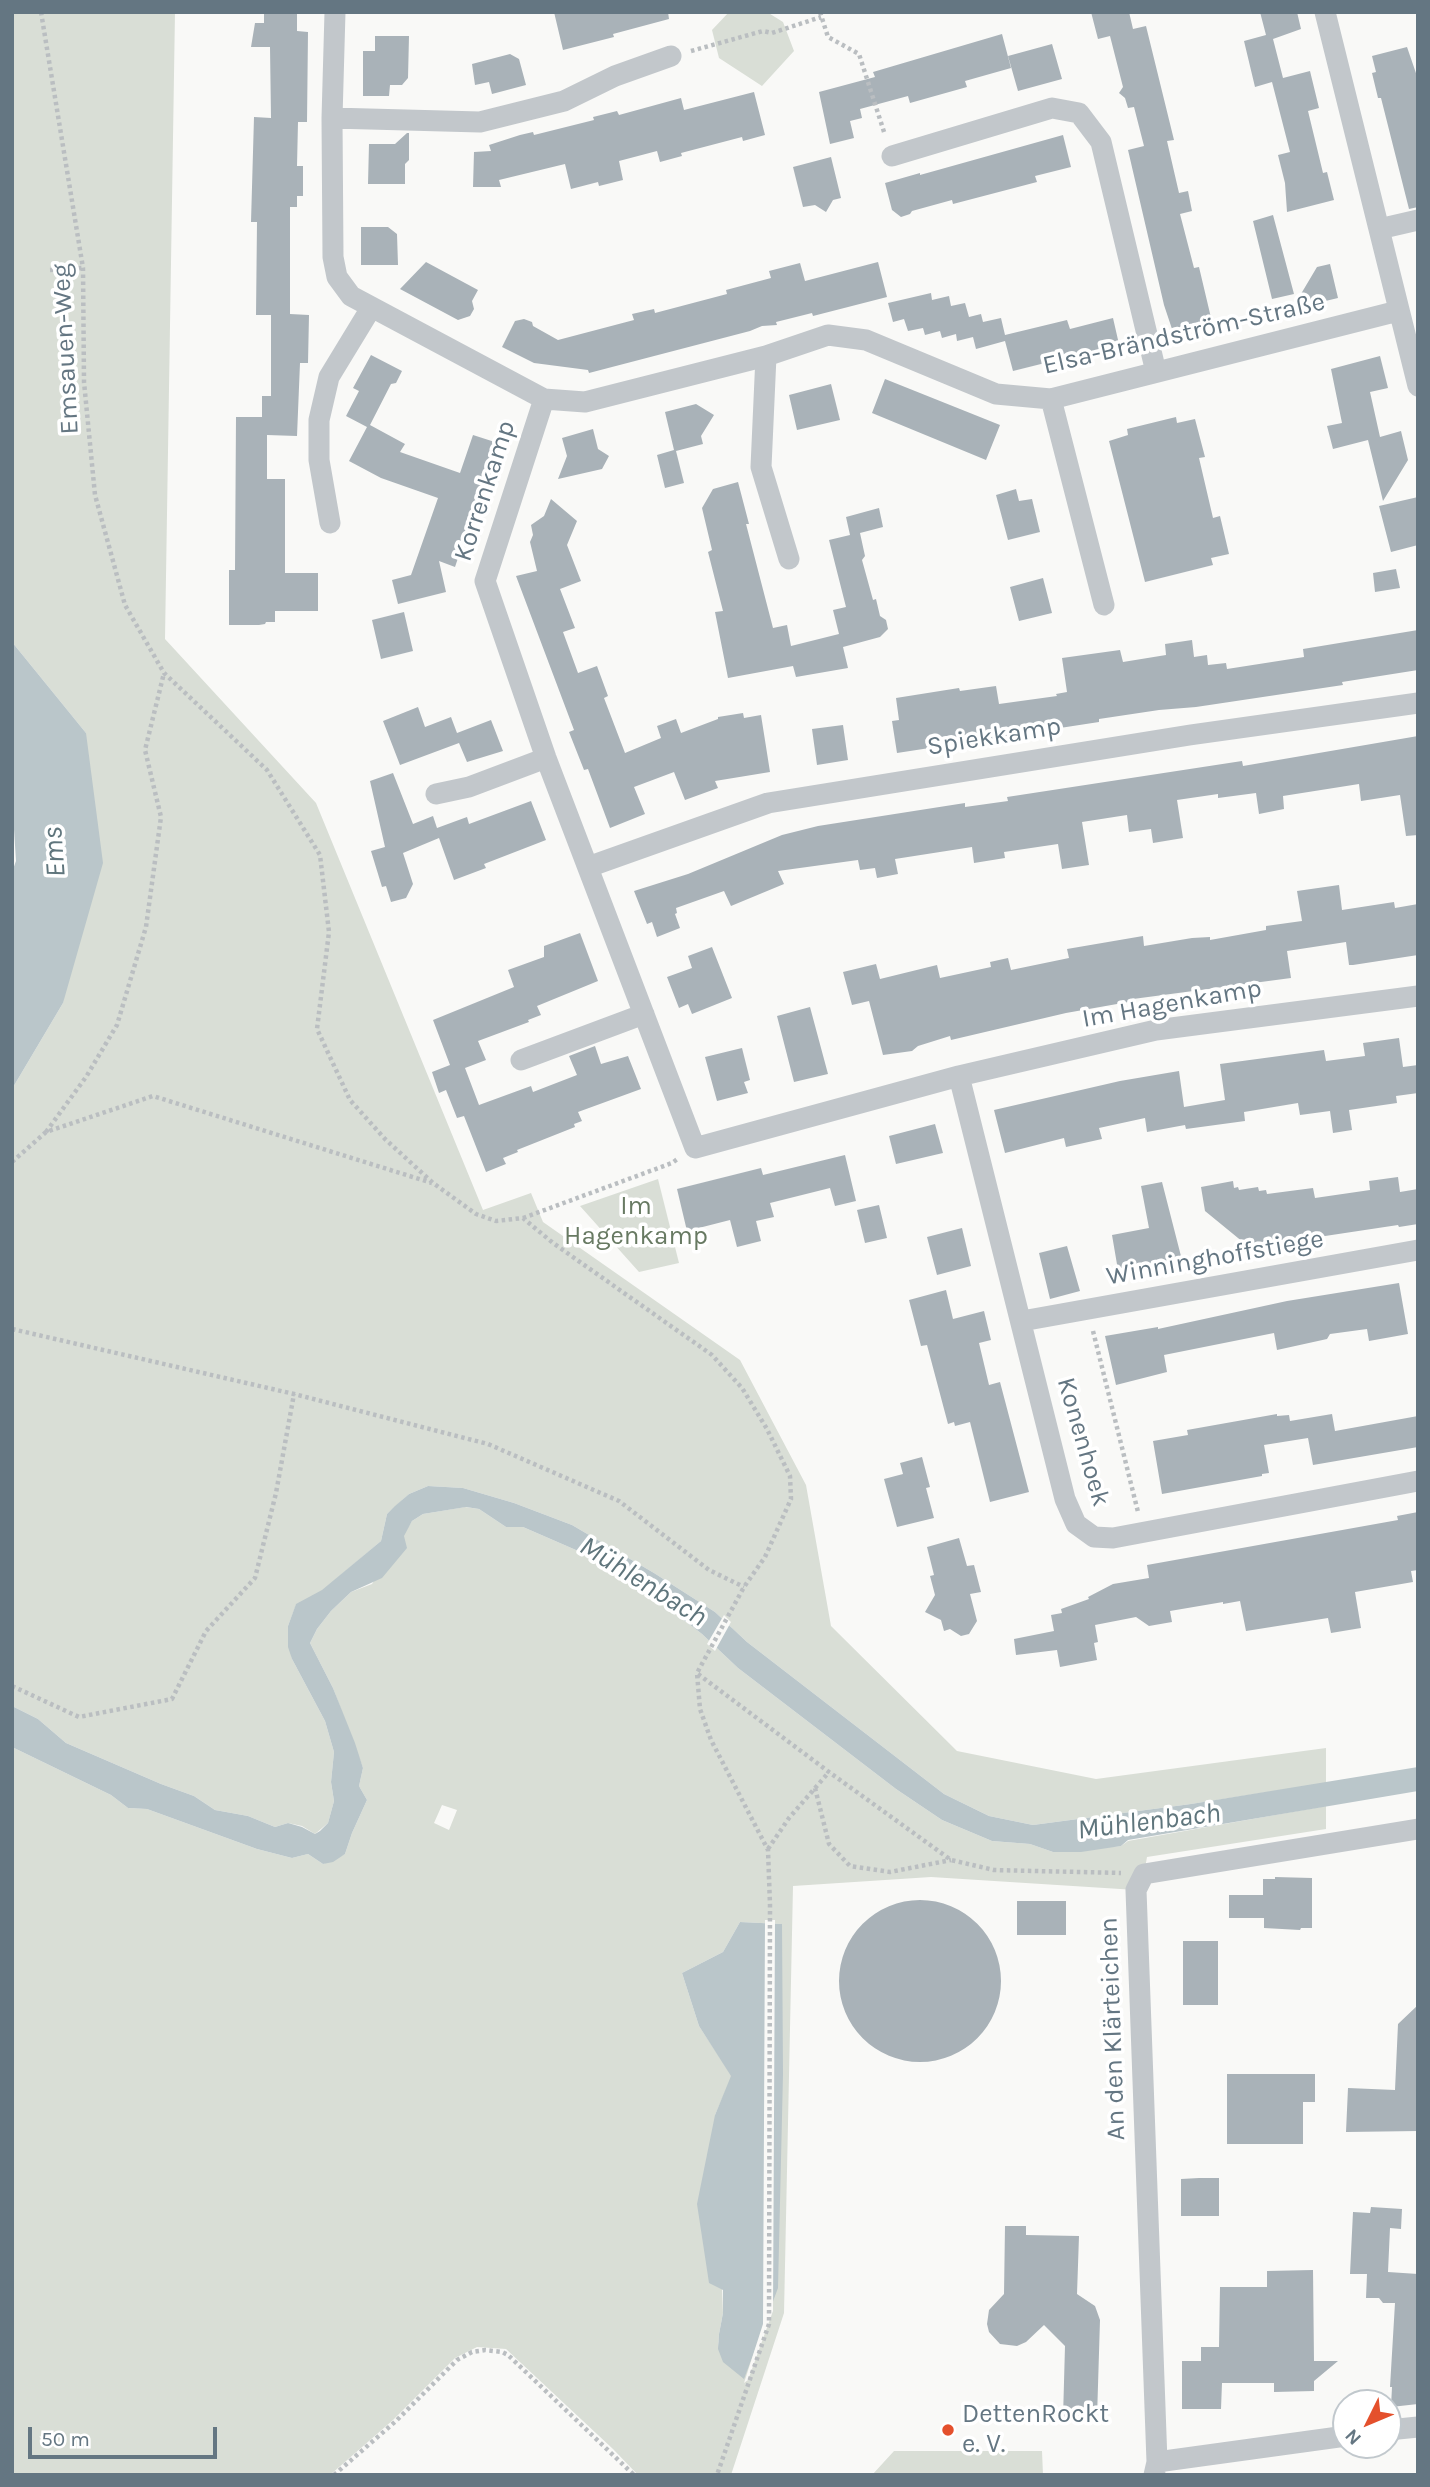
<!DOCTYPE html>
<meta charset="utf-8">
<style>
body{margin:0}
#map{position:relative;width:1430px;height:2487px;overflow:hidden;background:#f9f9f7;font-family:Karla,sans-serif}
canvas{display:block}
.frame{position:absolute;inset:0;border:14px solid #647682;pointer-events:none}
.north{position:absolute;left:1332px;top:2389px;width:70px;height:70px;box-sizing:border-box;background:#fff;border:2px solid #c1c8cd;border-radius:50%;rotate:227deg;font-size:19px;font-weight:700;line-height:28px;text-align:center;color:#647682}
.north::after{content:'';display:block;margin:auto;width:24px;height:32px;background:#e4502c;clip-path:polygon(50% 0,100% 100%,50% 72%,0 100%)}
.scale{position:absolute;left:28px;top:2427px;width:189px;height:32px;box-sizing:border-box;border:4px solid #647682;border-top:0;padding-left:9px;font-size:21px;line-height:24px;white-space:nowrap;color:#647682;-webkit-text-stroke:5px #fff;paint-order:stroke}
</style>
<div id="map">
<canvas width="1430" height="2487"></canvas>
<div class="frame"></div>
<div class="north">N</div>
<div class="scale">50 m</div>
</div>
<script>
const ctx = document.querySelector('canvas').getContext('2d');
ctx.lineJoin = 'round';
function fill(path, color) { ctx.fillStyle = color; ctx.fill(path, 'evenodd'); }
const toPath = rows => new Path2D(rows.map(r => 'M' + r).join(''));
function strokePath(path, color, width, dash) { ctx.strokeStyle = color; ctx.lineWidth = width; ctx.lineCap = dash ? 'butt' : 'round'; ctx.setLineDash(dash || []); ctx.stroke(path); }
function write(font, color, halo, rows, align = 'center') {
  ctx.font = font + ' Karla,sans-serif'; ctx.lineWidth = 7; ctx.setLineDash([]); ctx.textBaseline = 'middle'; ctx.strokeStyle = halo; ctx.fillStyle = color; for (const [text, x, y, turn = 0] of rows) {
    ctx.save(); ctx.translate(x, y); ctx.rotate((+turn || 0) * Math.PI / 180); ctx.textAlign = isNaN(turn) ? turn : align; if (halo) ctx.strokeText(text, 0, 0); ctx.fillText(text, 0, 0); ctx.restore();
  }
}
fill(toPath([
 [12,12,175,12,165,639,316,803,483,1210,531,1193,543,1222,740,1360,806,1485,831,1626,957,1751,1096,1779,1326,1748,1326,1783,1191,1804,1033,1825,989,1816,944,1794,747,1642,715,1612,654,1573,572,1525,514,1503,463,1488,428,1486,409,1494,387,1514,381,1541,322,1591,296,1605,288,1626,292,1659,325,1721,334,1752,331,1782,334,1801,328,1823,315,1834,302,1826,288,1823,275,1827,248,1816,215,1810,194,1796,161,1784,66,1743,38,1719,12,1706,12,1089,63,1003,86,733,12,642],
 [729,12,767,12,783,22,794,51,762,86,719,58,712,30],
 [658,1179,679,1263,639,1272,580,1206],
 [465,1507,479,1509,506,1527,523,1527,615,1567,702,1634,738,1668,896,1789,942,1820,992,1841,1030,1844,1053,1852,1121,1846,1128,1841,1326,1806,1326,1829,1147,1857,1144,1874,1136,1890,931,1877,793,1886,784,2313,731,2475,638,2475,613,2449,506,2349,477,2347,455,2358,393,2420,330,2475,12,2475,12,1747,111,1795,128,1808,147,1809,257,1849,292,1858,308,1854,323,1864,345,1854,352,1833,367,1800,359,1786,363,1768,333,1688,310,1643,317,1629,331,1611,351,1592,372,1584,412,1521,423,1514],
 [442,1805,457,1810,449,1830,434,1823],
 [740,1922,782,1924,718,2349,719,2334,723,2313,715,2115,732,2076,699,2026,682,1973,723,1952],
 [894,2451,1042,2451,1043,2475,872,2475]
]), '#d9ded6');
fill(toPath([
 [12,642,86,733,103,863,63,1003,12,1089,12,872,16,861,12,798],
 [428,1486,463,1488,514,1503,572,1525,654,1573,715,1612,747,1642,944,1794,989,1816,1033,1825,1191,1804,1418,1767,1418,1791,1128,1840,1121,1846,1081,1852,1053,1852,1030,1844,992,1841,942,1820,896,1789,738,1668,702,1634,615,1567,523,1527,506,1527,479,1509,466,1507,423,1514,412,1521,404,1536,407,1548,382,1578,351,1592,331,1611,317,1629,310,1643,333,1688,355,1743,363,1768,359,1786,367,1800,352,1833,345,1854,333,1862,323,1864,308,1854,292,1858,257,1849,147,1809,128,1808,111,1795,12,1747,12,1706,38,1719,66,1743,161,1784,194,1796,215,1810,248,1816,275,1827,288,1823,302,1827,315,1834,320,1831,328,1823,334,1801,331,1782,334,1752,325,1721,292,1659,288,1647,288,1626,296,1604,322,1590,381,1541,387,1514,395,1506,409,1494],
 [740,1922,782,1924,783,2074,778,2288,744,2379,723,2362,718,2349,719,2334,723,2313,723,2290,709,2283,697,2204,715,2115,731,2076,699,2026,682,1973,723,1952],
 '871 1982a48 48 0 1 1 96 0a48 48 0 1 1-96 0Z'
]), '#bac6ca');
fill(toPath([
 [724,1615,731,1622,715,1651,707,1644],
 [765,1920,775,1920,773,2311,748,2380,744,2383,763,2324]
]), '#f9f9f7');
fill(toPath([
 [264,12,297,12,297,31,308,32,307,122,298,122,297,166,303,166,303,196,297,196,297,207,290,207,290,314,309,315,308,363,300,363,297,436,267,435,267,479,285,479,285,573,318,573,318,611,275,611,275,622,266,622,265,624,259,625,229,625,229,570,235,570,236,417,262,417,262,396,271,396,271,315,256,315,257,222,251,222,254,117,271,118,270,47,251,47,255,23,264,23],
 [554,12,668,12,669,19,613,34,614,37,563,50],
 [1091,12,1129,12,1133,29,1146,26,1174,140,1167,141,1179,193,1188,191,1192,211,1180,214,1194,268,1199,267,1212,322,1173,332,1164,305,1128,150,1144,146,1134,107,1128,108,1125,98,1119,93,1123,87,1110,36,1098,39],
 [1260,12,1297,12,1301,29,1273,39,1283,78,1310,71,1319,108,1308,111,1323,173,1327,172,1334,200,1287,212,1285,183,1278,155,1290,152,1272,82,1255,87,1244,41,1266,35],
 [1002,34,1011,68,965,81,967,87,910,103,908,96,860,109,862,118,850,121,854,138,830,144,819,92,875,77,873,72],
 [375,36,409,36,408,78,402,85,390,85,389,96,363,96,363,51,375,51],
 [1052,44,1062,79,1018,91,1008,56],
 [1407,47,1418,79,1418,207,1409,209,1381,98,1378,98,1372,73,1376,72,1372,56],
 [510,54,519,59,526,85,492,94,489,82,475,85,472,64],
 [754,92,765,135,743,141,742,137,681,153,682,156,660,162,657,151,619,161,623,180,599,186,598,182,571,189,565,164,499,180,501,187,473,187,474,152,491,151,489,145,520,135,533,132,534,135,594,120,593,117,617,111,619,115,681,98,684,110],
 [407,133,409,133,409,160,405,164,405,184,368,184,369,144,395,144],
 [1063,135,1071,167,1035,176,1037,182,953,204,952,200,912,211,910,214,901,217,892,210,885,183,920,173,920,175],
 [831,157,841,198,833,200,826,212,815,205,803,207,793,167],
 [1273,215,1294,294,1272,299,1253,221],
 [361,227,388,227,397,234,398,265,361,265],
 [426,262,478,290,472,301,474,309,470,316,458,320,400,289],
 [878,262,887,297,813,316,812,313,776,322,777,325,762,326,750,331,589,373,588,370,534,363,502,347,515,321,524,319,532,322,533,326,558,340,634,320,632,314,654,309,655,313,727,294,726,290,771,278,769,271,800,263,805,281],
 [1330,264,1338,298,1292,309,1317,267],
 [931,293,932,300,949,296,951,306,965,303,969,317,981,314,983,322,1001,318,1005,335,1067,320,1070,329,1113,318,1121,353,1082,361,1081,354,1013,371,1005,341,976,349,973,337,957,341,956,334,942,338,940,331,925,335,923,328,908,331,904,319,893,322,888,303],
 [371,355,402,371,396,383,391,384,370,425,405,444,400,452,460,473,473,435,501,444,488,482,484,480,455,567,439,561,446,592,398,604,392,580,411,575,438,498,381,478,349,461,367,427,346,416,359,391,353,388],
 [1380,356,1388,388,1370,392,1380,437,1401,431,1408,460,1383,501,1368,440,1333,449,1327,426,1342,423,1331,369],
 [885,379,1000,425,986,460,872,413],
 [831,384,840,420,797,430,789,395],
 [696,404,714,415,701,436,703,444,676,451,684,483,665,488,657,455,674,450,665,412],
 [1176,417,1177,423,1195,419,1205,457,1199,458,1213,518,1220,516,1229,554,1211,558,1213,565,1145,582,1109,441,1128,435,1127,429],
 [593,429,598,449,609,456,602,469,558,479,567,456,562,438],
 [738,482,749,524,746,524,773,628,787,625,791,646,839,634,833,610,846,607,829,540,850,535,846,517,879,508,883,527,860,533,865,556,862,560,873,600,876,599,880,616,886,620,888,629,880,637,843,647,848,668,796,677,793,666,728,678,715,612,723,611,708,552,712,550,702,508,713,489],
 [1016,489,1019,501,1032,499,1040,532,1008,540,996,495],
 [1418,497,1418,545,1391,552,1379,506],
 [551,499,577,521,567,545,581,581,560,589,575,628,563,632,578,673,597,666,608,696,604,698,625,753,661,738,657,726,676,719,681,733,718,719,718,717,743,713,744,718,761,715,770,772,715,781,718,788,685,800,674,772,634,787,645,814,610,828,588,769,584,770,569,732,574,730,516,576,537,571,530,542,533,535,531,525,544,516],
 [1396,569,1400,588,1375,592,1373,573],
 [1043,578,1052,613,1019,621,1010,587],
 [404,612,413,651,381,659,372,620],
 [1418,630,1418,670,1342,682,1343,685,1196,707,1159,710,1099,719,1099,722,897,753,892,721,899,720,896,698,959,688,960,691,996,686,999,704,1057,696,1056,694,1067,692,1062,658,1120,650,1123,662,1166,655,1165,644,1192,640,1194,657,1207,655,1208,665,1226,663,1227,669,1304,657,1303,649],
 [418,707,425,727,451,717,457,733,491,720,503,751,467,762,459,743,400,765,383,721],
 [843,725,848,760,817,765,812,729],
 [1418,736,1418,835,1406,836,1400,795,1361,801,1359,784,1283,796,1284,809,1259,814,1256,793,1218,798,1218,794,1177,800,1183,838,1153,843,1151,829,1129,832,1127,815,1082,822,1089,865,1062,869,1058,844,1004,852,1005,858,974,863,972,847,895,859,898,874,877,878,875,868,860,870,858,860,778,871,784,884,731,906,724,891,676,908,677,913,675,914,680,928,657,937,652,922,647,924,634,891,688,874,782,835,818,826,965,803,965,807,1008,801,1007,797,1242,761,1243,766],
 [393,773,413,824,433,816,437,828,467,817,469,824,531,801,546,840,484,864,486,868,454,880,439,838,403,853,413,884,406,898,391,902,386,886,382,887,371,851,385,847,370,781],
 [1339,885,1342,910,1394,902,1395,908,1418,904,1418,927,1416,927,1418,955,1353,965,1349,965,1346,942,1287,951,1291,978,1133,999,1134,1001,1066,1013,951,1040,950,1036,918,1046,912,1051,883,1055,869,1001,852,1005,843,972,876,964,880,979,937,965,940,978,991,967,990,962,1008,958,1011,970,1069,958,1067,949,1143,936,1144,946,1192,938,1210,937,1210,940,1266,930,1266,926,1302,921,1297,891],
 [580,933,598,981,537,1006,541,1015,528,1020,529,1022,478,1041,486,1060,465,1068,479,1105,531,1086,533,1092,577,1075,569,1056,595,1046,601,1064,628,1056,641,1089,578,1112,582,1121,574,1124,575,1127,517,1150,518,1152,503,1158,506,1164,486,1172,464,1116,457,1118,446,1090,439,1093,432,1072,450,1065,433,1020,514,987,508,970,544,957,544,946],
 [712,947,732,998,692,1014,688,1004,679,1008,667,977,692,968,688,956],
 [810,1007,828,1074,794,1082,777,1016],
 [1399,1038,1403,1067,1418,1065,1418,1093,1396,1096,1397,1103,1349,1110,1352,1130,1333,1133,1330,1111,1300,1115,1298,1103,1244,1112,1245,1121,1186,1129,1185,1125,1147,1132,1145,1118,1099,1128,1102,1139,1066,1147,1064,1138,1005,1153,994,1110,1120,1081,1179,1071,1184,1107,1225,1100,1220,1064,1324,1050,1326,1061,1365,1056,1363,1043],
 [742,1048,750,1080,744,1082,748,1093,717,1101,705,1057],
 [935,1124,943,1153,896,1164,889,1136],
 [845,1155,856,1201,835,1206,830,1188,770,1203,774,1217,756,1221,761,1241,737,1247,730,1220,687,1231,677,1189,761,1168,763,1175],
 [1398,1177,1400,1192,1418,1189,1418,1224,1399,1227,1398,1225,1292,1241,1293,1244,1270,1247,1270,1244,1249,1247,1205,1211,1201,1187,1233,1181,1234,1188,1238,1187,1239,1190,1258,1187,1259,1191,1266,1190,1267,1194,1313,1188,1315,1198,1370,1190,1369,1181],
 [1162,1182,1183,1264,1119,1276,1112,1235,1149,1228,1141,1186],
 [879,1205,887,1238,865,1243,857,1210],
 [962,1228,971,1266,937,1275,927,1237],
 [1067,1246,1080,1291,1050,1299,1039,1253],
 [1399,1283,1408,1334,1369,1341,1367,1329,1330,1334,1327,1339,1277,1350,1274,1333,1164,1355,1167,1372,1116,1385,1105,1336,1158,1327,1158,1329,1287,1301],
 [946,1290,953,1319,984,1311,991,1340,979,1343,989,1385,1000,1382,1029,1492,990,1502,970,1422,955,1426,954,1422,948,1424,927,1345,921,1346,909,1300],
 [1277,1414,1277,1416,1289,1415,1290,1421,1332,1414,1335,1431,1418,1416,1418,1447,1313,1465,1308,1438,1264,1445,1269,1473,1262,1474,1262,1476,1162,1494,1153,1441,1188,1435,1187,1430],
 [922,1457,930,1487,926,1488,934,1518,897,1527,884,1479,903,1474,900,1463],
 [1418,1512,1418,1570,1411,1571,1413,1582,1355,1592,1361,1628,1331,1633,1328,1618,1246,1631,1240,1601,1223,1604,1223,1602,1170,1611,1172,1622,1149,1626,1136,1617,1095,1625,1098,1642,1094,1643,1097,1660,1060,1667,1057,1650,1016,1655,1014,1639,1054,1631,1051,1615,1062,1613,1061,1609,1089,1599,1088,1597,1113,1584,1149,1578,1147,1565,1398,1520,1397,1516],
 [959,1538,967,1566,974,1565,981,1592,970,1594,977,1621,969,1634,961,1636,950,1629,944,1631,941,1620,925,1612,935,1595,930,1576,934,1575,927,1547],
 [1275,1877,1312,1878,1312,1928,1301,1928,1300,1930,1264,1928,1264,1918,1229,1918,1229,1895,1263,1895,1263,1879,1275,1879],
 '839 1981a81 81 0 1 1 162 0a81 81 0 1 1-162 0Z',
 [1017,1901,1066,1901,1066,1935,1017,1935],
 [1183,1941,1218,1941,1218,2005,1183,2005],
 [1418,2005,1418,2131,1346,2132,1348,2088,1395,2090,1398,2024],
 [1227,2074,1315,2074,1315,2102,1303,2102,1303,2144,1227,2144],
 [1199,2178,1219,2178,1219,2216,1181,2216,1181,2179],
 [1371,2207,1402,2209,1401,2229,1390,2228,1388,2272,1418,2274,1418,2404,1391,2407,1392,2387,1390,2387,1395,2303,1383,2303,1379,2298,1366,2298,1367,2274,1350,2274,1353,2212,1370,2213],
 [1005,2226,1026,2226,1026,2235,1079,2236,1077,2294,1095,2306,1100,2320,1097,2418,1063,2418,1065,2346,1044,2325,1026,2342,1017,2346,1000,2344,989,2332,987,2324,989,2310,1004,2294],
 [1313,2270,1314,2361,1338,2361,1314,2381,1314,2391,1274,2392,1274,2383,1222,2383,1221,2409,1182,2409,1182,2361,1201,2361,1201,2347,1219,2347,1220,2287,1267,2287,1267,2271]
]), '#a9b2b8');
strokePath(toPath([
 [41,12,83,268,84,382,95,495,125,605,164,673,267,770,320,855,329,932,317,1029,350,1100,385,1139,433,1183,476,1214,496,1221,523,1218,553,1243,712,1355,742,1388,767,1429,790,1476,791,1499,765,1557,744,1587,697,1673,700,1709,711,1740,768,1850,770,1905,769,2324,717,2475],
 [820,12,828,37,859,54,885,135],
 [691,51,763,31,772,33,821,17],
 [50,270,83,268],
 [46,1132,86,1077,117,1025,146,927,161,817,145,750,164,673],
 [12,1162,46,1132,153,1096,432,1183],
 [523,1218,672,1163,679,1158],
 [12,1329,294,1394,488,1444,619,1501,709,1570,744,1587],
 [1093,1331,1138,1512],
 [698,1674,829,1772,951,1860,994,1870,1121,1873],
 [12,1686,79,1717,172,1699,206,1631,255,1578,276,1493,294,1394],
 [815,1788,829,1844,850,1866,890,1872,951,1860],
 [768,1849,789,1818,829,1772],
 [334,2475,396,2421,457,2360,472,2352,485,2350,502,2352,508,2355,634,2475]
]), '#babec1', 4.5, [3.5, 3.5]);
strokePath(toPath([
 [335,12,332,118,333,257,337,277,351,296,544,399,585,402,766,356,828,335,866,340,996,394,1051,399,1398,311],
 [1325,12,1418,386],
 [332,118,480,122,564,101,615,76,671,56],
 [892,156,1052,108,1079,113,1101,142,1156,372],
 [1379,229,1418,220],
 [766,356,761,467,789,559],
 [544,399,485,581,546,758,695,1148,959,1076,1156,1030,1418,996],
 [1051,399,1104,605],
 [330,523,319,460,319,420,329,377,371,308],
 [436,794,469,787,546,758],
 [588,867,768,803,1190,735,1418,703],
 [521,1060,644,1014],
 [959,1076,1065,1499,1076,1524,1094,1537,1113,1538,1418,1481],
 [1022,1321,1418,1250],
 [1388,2430,1418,2427],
 [1157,2462,1346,2436],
 [1154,2475,1157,2462,1136,1890,1144,1874,1418,1829]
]), '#c2c7cb', 21);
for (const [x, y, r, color] of [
 [948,2430,7,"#e4502c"]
]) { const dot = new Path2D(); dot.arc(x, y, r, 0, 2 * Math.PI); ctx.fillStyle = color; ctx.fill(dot); strokePath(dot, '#fff', 2.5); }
write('26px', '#647682', '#fff', [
 ["Elsa-Brändström-Straße",1184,334,-13],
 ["Emsauen-Weg",66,349,-93],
 ["Korrenkamp",485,491,-72],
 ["Spiekkamp",994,737,-9],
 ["Im Hagenkamp",1172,1004,-10],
 ["Winninghoffstiege",1215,1258,-10],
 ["Konenhoek",1083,1442,74],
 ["An den Klärteichen",1113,2029,-92]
]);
write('26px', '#687a63', '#fff', [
 ["Im",636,1207],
 ["Hagenkamp",636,1237]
]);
write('26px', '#647682', '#fff', [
 ["DettenRockt",962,2415],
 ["e. V.",962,2445]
], 'left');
write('italic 28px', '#5f757c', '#fff', [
 ["Ems",55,852,-94],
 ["Mühlenbach",643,1582,32],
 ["Mühlenbach",1149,1822,-7]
]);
</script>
